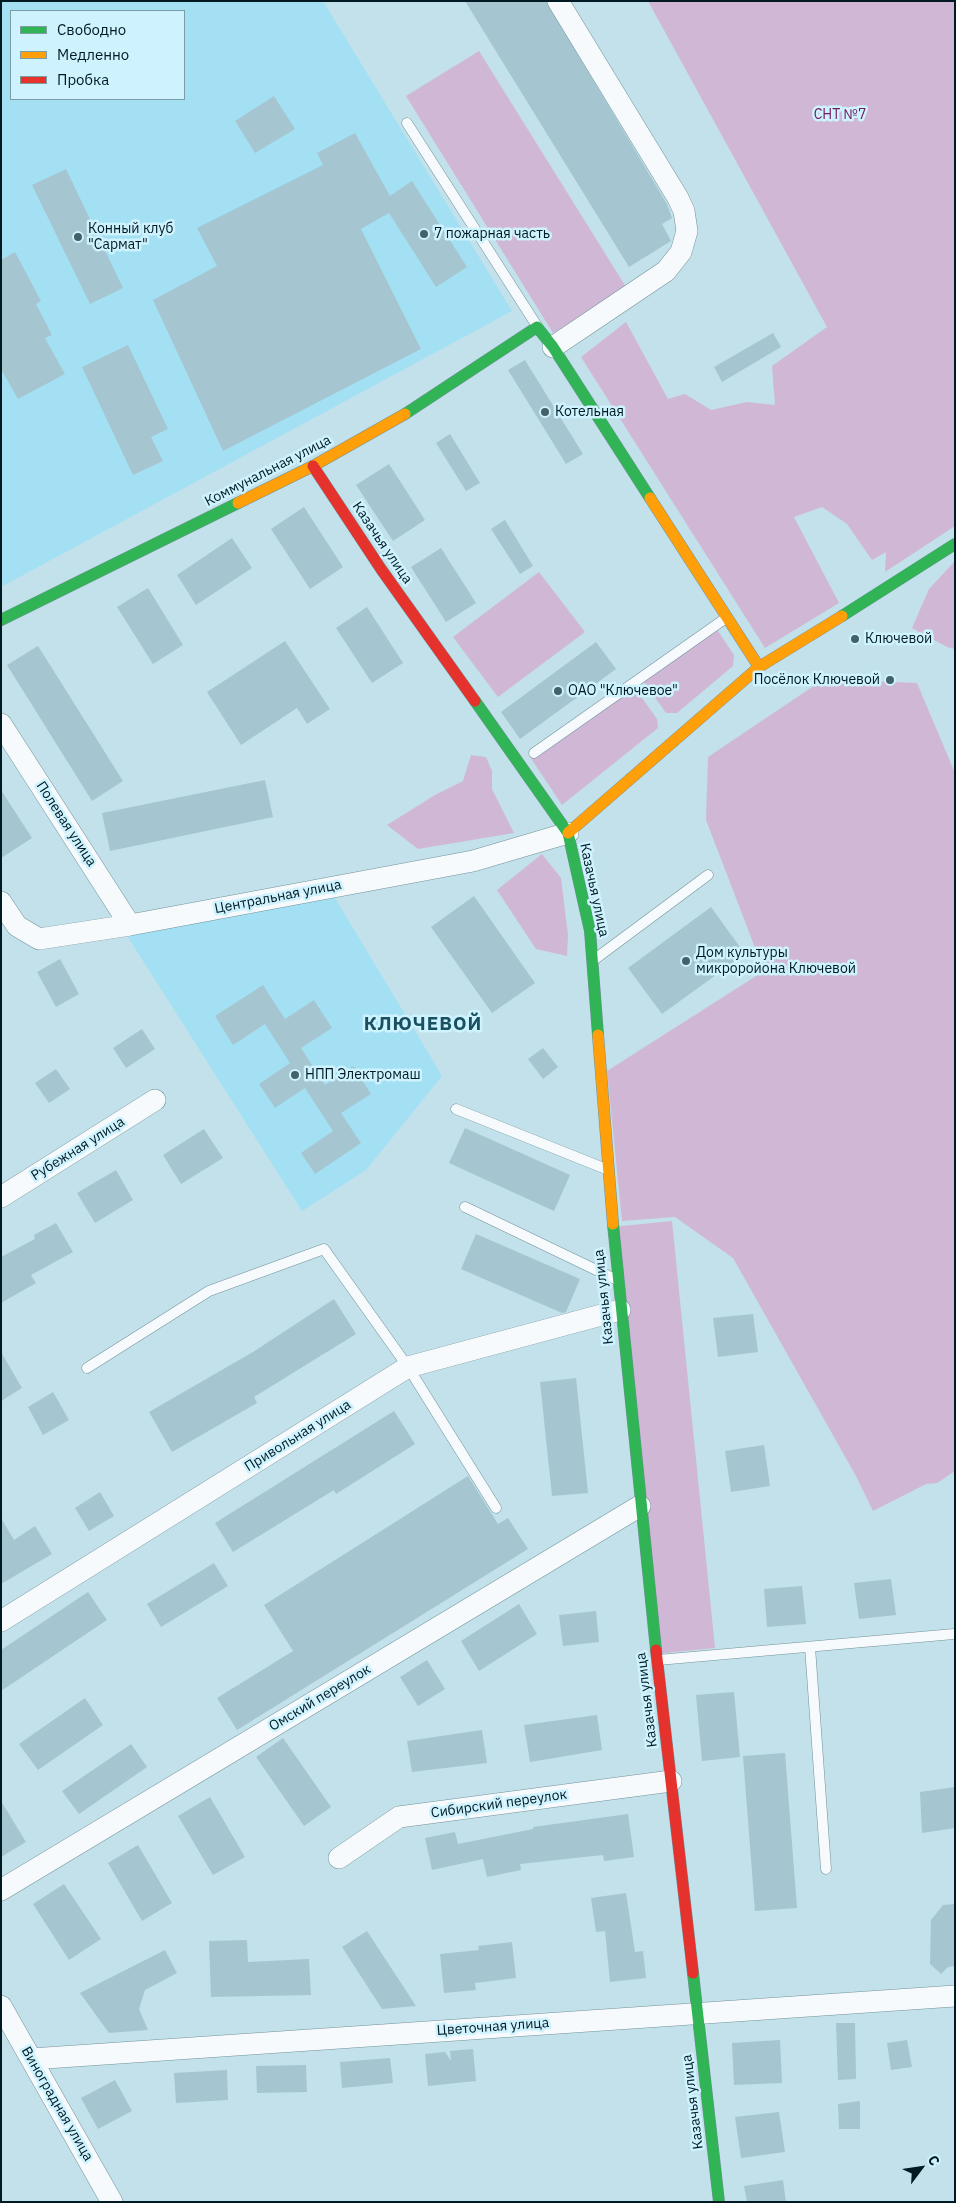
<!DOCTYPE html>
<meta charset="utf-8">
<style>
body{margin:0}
#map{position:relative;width:956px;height:2203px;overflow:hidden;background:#c2e1ea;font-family:"IBM Plex Sans",sans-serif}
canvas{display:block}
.frame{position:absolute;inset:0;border:2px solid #001a23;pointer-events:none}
.legend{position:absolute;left:10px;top:10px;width:175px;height:90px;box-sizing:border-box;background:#cef3ff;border:1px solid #7c9ca7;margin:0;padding:6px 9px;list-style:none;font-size:15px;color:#001a23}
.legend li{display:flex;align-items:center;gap:10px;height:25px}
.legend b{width:25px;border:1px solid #7c9ca7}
.north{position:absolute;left:896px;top:2143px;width:50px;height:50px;-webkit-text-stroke:4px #cef3ff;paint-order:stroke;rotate:59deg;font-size:14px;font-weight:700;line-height:20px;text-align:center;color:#001a23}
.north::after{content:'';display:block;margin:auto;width:18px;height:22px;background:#001a23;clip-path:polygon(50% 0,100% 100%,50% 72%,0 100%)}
</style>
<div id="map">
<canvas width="956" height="2203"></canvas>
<div class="frame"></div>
<ul class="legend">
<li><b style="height:6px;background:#30b455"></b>Свободно</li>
<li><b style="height:6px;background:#ff9f0a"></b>Медленно</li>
<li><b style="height:6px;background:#e5322d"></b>Пробка</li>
</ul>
<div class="north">С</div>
</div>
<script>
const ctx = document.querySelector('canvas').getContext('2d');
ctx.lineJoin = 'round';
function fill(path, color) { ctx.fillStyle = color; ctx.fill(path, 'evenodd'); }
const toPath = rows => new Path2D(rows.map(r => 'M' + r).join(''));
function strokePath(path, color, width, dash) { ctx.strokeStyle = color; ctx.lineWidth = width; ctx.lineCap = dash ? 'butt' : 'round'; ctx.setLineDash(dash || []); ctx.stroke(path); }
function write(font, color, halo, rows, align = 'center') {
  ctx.font = font + ' "IBM Plex Sans",sans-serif'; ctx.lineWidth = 5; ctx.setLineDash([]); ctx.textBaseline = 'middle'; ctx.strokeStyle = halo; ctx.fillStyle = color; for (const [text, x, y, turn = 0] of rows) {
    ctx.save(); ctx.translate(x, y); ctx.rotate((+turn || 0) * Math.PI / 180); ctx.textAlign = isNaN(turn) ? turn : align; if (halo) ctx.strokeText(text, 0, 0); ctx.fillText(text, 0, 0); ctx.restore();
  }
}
fill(toPath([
 [1,1,323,1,512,311,1,587],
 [11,11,184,11,184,99,11,99],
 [335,898,442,1076,366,1170,302,1211,124,931]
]), '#a4e0f3');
fill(toPath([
 [648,1,955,1,955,526,885,572,886,552,872,560,847,524,822,507,794,517,839,603,765,648,581,357,626,322,668,399,685,394,711,410,747,402,775,405,772,366,827,327],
 [479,51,626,287,553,333,406,96],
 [955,561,955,649,947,647,912,628,929,589],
 [539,572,585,632,498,697,453,637],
 [708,625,714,625,734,655,733,666,677,713,666,713,644,682,645,671],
 [824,679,917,683,955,773,955,1471,937,1483,926,1484,873,1511,856,1476,733,1258,675,1217,622,1221,607,1071,764,971,706,820,708,757],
 [635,688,657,719,658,728,562,805,530,757],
 [471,755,486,757,492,771,492,789,514,833,418,849,387,825,435,795,463,781],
 [542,854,561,878,568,935,567,956,536,949,497,890],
 [672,1221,715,1648,655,1654,612,1227]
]), '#d1b7d6');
fill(toPath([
 [465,1,546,1,667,204,672,218,662,224,671,241,629,267],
 [274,96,295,129,255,153,235,121],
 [355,133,390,196,412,181,467,267,436,287,389,213,361,229,421,349,223,451,153,300,217,266,197,228,323,165,317,153],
 [66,169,123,288,90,304,32,185],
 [15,252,41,301,36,304,52,335,45,338,65,374,18,399,1,369,1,260],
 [773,333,781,347,722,382,714,367],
 [128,345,168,429,151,437,163,461,133,475,82,367],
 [525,360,583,454,566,464,508,370],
 [450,434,480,483,466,491,436,443],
 [389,464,425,520,393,541,356,485],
 [304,507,343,567,310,589,271,529],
 [505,520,533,566,520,574,491,529],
 [232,538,252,568,196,605,177,575],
 [441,548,476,603,446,622,411,567],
 [148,588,183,645,153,664,117,607],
 [367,607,403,663,372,683,336,628],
 [285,641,330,709,307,724,297,708,241,745,207,692],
 [596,642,616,669,520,739,501,712],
 [38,646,123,781,92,801,7,665],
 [265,780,273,817,110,851,102,813],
 [1,790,32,838,1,858],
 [474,896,535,983,492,1013,431,927],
 [711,907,745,954,662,1014,628,968],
 [60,959,79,994,56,1007,37,972],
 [263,985,285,1019,314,1000,332,1028,301,1048,325,1085,353,1066,371,1094,341,1113,361,1143,315,1174,301,1153,333,1131,305,1088,275,1108,259,1084,290,1063,265,1024,233,1045,215,1016],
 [142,1029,155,1049,126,1068,113,1048],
 [543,1048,558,1067,543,1079,528,1059],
 [56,1069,70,1089,49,1103,35,1083],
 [465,1128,570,1175,554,1211,449,1163],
 [204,1129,223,1158,181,1184,163,1155],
 [116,1170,133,1200,95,1223,77,1193],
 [56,1223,73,1252,31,1275,36,1283,1,1303,1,1257,35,1239,34,1235],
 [476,1234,580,1279,566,1312,562,1313,461,1269],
 [334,1299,356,1334,254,1397,257,1403,172,1452,149,1412,253,1352],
 [753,1314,758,1352,718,1357,713,1318],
 [1,1352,22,1388,1,1401],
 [576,1378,588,1493,552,1496,540,1382],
 [53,1392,69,1420,43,1435,28,1407],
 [394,1411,415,1444,336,1494,334,1490,233,1552,215,1523],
 [764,1445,770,1486,731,1492,725,1451],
 [468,1476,498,1524,508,1518,528,1549,237,1730,217,1698,293,1651,264,1605],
 [100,1492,114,1516,89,1531,75,1508],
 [1,1518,14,1540,35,1526,52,1554,1,1584],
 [214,1563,228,1586,161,1627,147,1604],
 [891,1579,896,1615,859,1619,854,1583],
 [802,1586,806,1624,767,1627,764,1589],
 [88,1592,107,1620,1,1691,1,1650],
 [519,1604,537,1634,479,1671,461,1641],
 [596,1611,599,1642,563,1646,559,1615],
 [427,1660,445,1689,418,1706,400,1677],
 [734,1692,740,1757,702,1761,696,1695],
 [85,1698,103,1725,38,1770,19,1744],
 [597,1715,602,1750,530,1762,524,1725],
 [482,1730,487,1763,412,1772,407,1741],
 [283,1738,331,1807,304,1826,256,1757],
 [131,1744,147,1767,79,1814,62,1791],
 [785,1753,797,1908,755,1911,743,1756],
 [955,1787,955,1828,922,1833,920,1792],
 [210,1797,245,1857,213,1875,178,1816],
 [1,1801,26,1842,1,1857],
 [628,1814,634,1857,604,1861,603,1855,520,1864,521,1870,487,1877,483,1859,432,1870,425,1838,455,1832,458,1844,533,1829,533,1827],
 [138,1845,172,1903,142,1921,108,1863],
 [64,1884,101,1939,69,1960,33,1904],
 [626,1893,635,1952,643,1951,646,1978,610,1982,605,1931,596,1932,591,1898],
 [955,1904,955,1966,948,1967,941,1974,930,1964,931,1920,943,1905],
 [367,1931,416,2006,382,2009,342,1947],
 [247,1940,248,1962,309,1959,311,1995,211,1997,209,1941],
 [512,1942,516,1978,475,1983,476,1990,444,1993,440,1954,479,1950,478,1946],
 [165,1950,177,1973,145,1990,139,2009,148,2030,109,2033,80,1993],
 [836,2023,855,2023,856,2079,838,2080],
 [780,2040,782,2083,734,2085,732,2043],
 [907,2040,912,2067,891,2070,887,2043],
 [473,2049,476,2081,428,2086,425,2054,445,2052,451,2061,450,2051],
 [390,2058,393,2083,342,2088,340,2062],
 [306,2065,307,2092,257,2093,256,2066],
 [227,2070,228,2100,176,2103,174,2073],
 [115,2080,132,2111,98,2129,81,2098],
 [860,2101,860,2129,839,2129,838,2104],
 [779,2112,785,2152,741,2158,735,2117],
 [783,2180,786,2202,747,2202,744,2186]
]), '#a5c6d0');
const lane = toPath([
 [407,123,537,326],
 [534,753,726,618],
 [595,959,708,875],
 [456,1109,606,1169],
 [465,1207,615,1279],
 [87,1368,209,1291,324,1249,408,1367,496,1508],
 [810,1647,826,1869],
 [658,1660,954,1634]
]);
const street = toPath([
 [553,347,666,271,681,252,687,231,684,211,678,198,558,1],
 [1,724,130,925],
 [1,902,17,926,39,939,130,925,473,861,568,833],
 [1,1197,155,1100],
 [1,1621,408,1367,620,1310],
 [339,1858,399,1817,671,1781],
 [1,1890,640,1506],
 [1,2006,112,2202],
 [31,2059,955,1996]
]);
const fast = toPath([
 [405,414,537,327,553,347,650,498],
 [842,616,955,544],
 [1,620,238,503],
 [475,701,568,833,590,931,598,1035],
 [613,1224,656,1650],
 [693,1973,719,2202]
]);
const slow = toPath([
 [650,498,759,667],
 [238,503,313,466,405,414],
 [568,833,759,667,842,616],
 [598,1035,613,1224]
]);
const jam = toPath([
 [313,466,381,569,475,701],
 [656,1650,693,1973]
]);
strokePath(lane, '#73929a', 11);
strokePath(street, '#73929a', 22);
strokePath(fast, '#73929a', 12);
strokePath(slow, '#73929a', 12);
strokePath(jam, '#73929a', 12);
strokePath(lane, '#f6fafc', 10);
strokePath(street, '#f6fafc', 21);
strokePath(fast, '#30b455', 11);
strokePath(slow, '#ff9f0a', 11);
strokePath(jam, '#e5322d', 11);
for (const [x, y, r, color] of [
 [424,234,5,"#446069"],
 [78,237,5,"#446069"],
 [545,412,5,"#446069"],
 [855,639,5,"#446069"],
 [890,680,5,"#446069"],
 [558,691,5,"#446069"],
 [686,961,5,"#446069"],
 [295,1075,5,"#446069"]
]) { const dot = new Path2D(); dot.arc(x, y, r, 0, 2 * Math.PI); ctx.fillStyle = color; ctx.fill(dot); strokePath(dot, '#cef3ff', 2); }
write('14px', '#74185e', '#cef3ff', [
 ["СНТ №7",840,115]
]);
write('14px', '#001a23', '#cef3ff', [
 ["Конный клуб",88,229],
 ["\"Сармат\"",88,245],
 ["7 пожарная часть",434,234],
 ["Котельная",555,412],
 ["Ключевой",865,639],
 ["Посёлок Ключевой",880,680,"right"],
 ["ОАО \"Ключевое\"",568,691],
 ["Дом культуры",696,953],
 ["микроройона Ключевой",696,969],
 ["НПП Электромаш",305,1075]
], 'left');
write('14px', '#001a23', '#cef3ff', [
 ["Коммунальная улица",268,471,-27],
 ["Казачья улица",382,543,56],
 ["Полевая улица",66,824,57],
 ["Казачья улица",594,890,78],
 ["Центральная улица",278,897,-11],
 ["Рубежная улица",78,1149,-32],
 ["Казачья улица",604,1297,-96],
 ["Привольная улица",298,1436,-32],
 ["Омский переулок",320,1698,-31],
 ["Казачья улица",647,1700,-97],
 ["Сибирский переулок",499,1804,-8],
 ["Цветочная улица",493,2027,-4],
 ["Казачья улица",693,2102,-97],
 ["Виноградная улица",57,2104,60]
]);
ctx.letterSpacing = '1px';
write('bold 19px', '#18505f', '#cef3ff', [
 ["КЛЮЧЕВОЙ",423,1025]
]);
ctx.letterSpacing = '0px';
</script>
